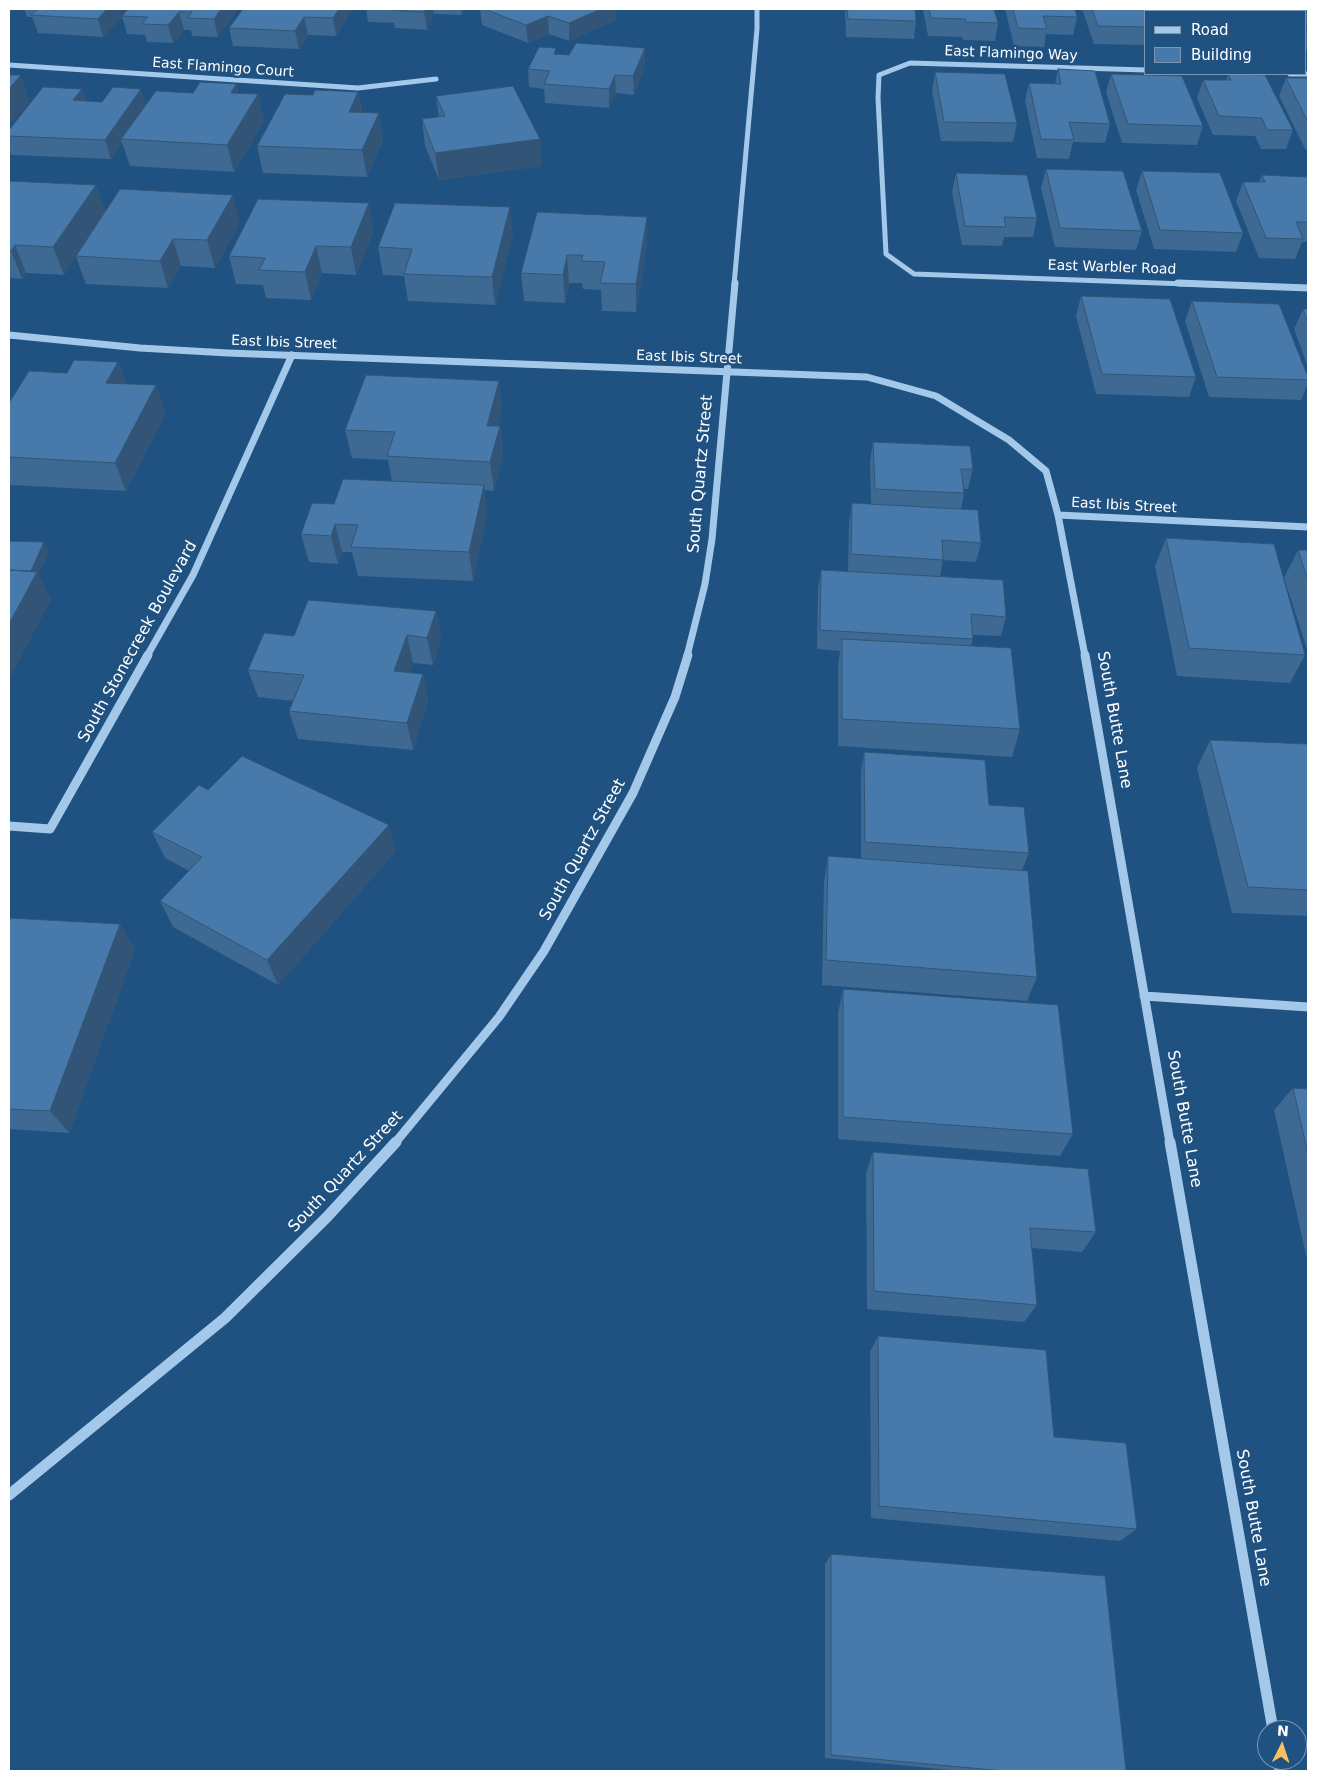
<!DOCTYPE html>
<style>
body{margin:0}
#map{position:relative;width:1317px;height:1780px;overflow:hidden;background:#1f5181;font-family:"DejaVu Sans",sans-serif}
canvas{display:block}
.frame{position:absolute;inset:0;border:10px solid #fff;pointer-events:none}
.legend{position:absolute;left:1144px;top:10px;width:162px;height:65px;box-sizing:border-box;background:#1f5181;border:1px solid #7997b3;margin:0;padding:6px 9px;list-style:none;font-size:15px;color:#fff}
.legend li{display:flex;align-items:center;gap:10px;height:25px}
.legend b{width:25px;border:1px solid #7997b3}
.north{position:absolute;left:1257px;top:1720px;width:50px;height:50px;box-sizing:border-box;background:#1f5181;border:1px solid #7997b3;border-radius:50%;rotate:4deg;font-size:14px;font-weight:700;line-height:20px;text-align:center;color:#fff}
.north::after{content:'';display:block;margin:auto;width:18px;height:22px;background:#f7c163;clip-path:polygon(50% 0,100% 100%,50% 72%,0 100%)}
</style>
<div id="map">
<canvas width="1317" height="1780"></canvas>
<div class="frame"></div>
<ul class="legend">
<li><b style="height:6px;background:#a4c8e9"></b>Road</li>
<li><b style="height:14px;background:#477aaa"></b>Building</li>
</ul>
<div class="north">N</div>
</div>
<script>
const ctx = document.querySelector('canvas').getContext('2d');
ctx.lineJoin = 'round';
const toPath = rows => new Path2D(rows.map(r => 'M' + r).join(''));
function strokePath(path, color, width, dash) { ctx.strokeStyle = color; ctx.lineWidth = width; ctx.lineCap = dash ? 'butt' : 'round'; ctx.setLineDash(dash || []); ctx.stroke(path); }
function fill(path, color) { ctx.fillStyle = color; ctx.fill(path, 'evenodd'); }
function write(font, color, halo, rows, align = 'center') {
  ctx.font = font + ' "DejaVu Sans",sans-serif'; ctx.lineWidth = 5; ctx.setLineDash([]); ctx.textBaseline = 'middle'; ctx.strokeStyle = halo; ctx.fillStyle = color; for (const [text, x, y, turn = 0] of rows) {
    ctx.save(); ctx.translate(x, y); ctx.rotate((+turn || 0) * Math.PI / 180); ctx.textAlign = isNaN(turn) ? turn : align; if (halo) ctx.strokeText(text, 0, 0); ctx.fillText(text, 0, 0); ctx.restore();
  }
}
strokePath(toPath([
 [9,65,358,88,436,79],
 [1146,70,910,63,879,75,878,98,886,254,914,274,1213,285],
 [1290,74,1308,74],
 [734,285,757,29,757,9]
]), '#a4c8e9', 5);
strokePath(toPath([
 [1178,283,1308,288],
 [9,335,140,348,228,353,867,377,936,396,1009,440,1046,471,1058,515,1308,527],
 [1058,515,1085,656],
 [147,656,193,575,292,355],
 [687,656,705,584,712,539,735,283]
]), '#a4c8e9', 7);
strokePath(toPath([
 [1085,655,1170,1143],
 [9,826,50,829,148,655],
 [1144,996,1308,1007],
 [395,1143,499,1017,544,951,633,793,675,697,688,655]
]), '#a4c8e9', 9);
strokePath(toPath([
 [1170,1142,1273,1730],
 [9,1495,225,1318,327,1217,396,1142],
 [1278,1760,1280,1771]
]), '#a4c8e9', 11);
fill(toPath([
 [24,9,238,9,218,37,192,36,191,30,184,30,173,43,147,42,145,35,127,34,122,16,125,13,103,37,38,33,32,17,27,17],
 [243,9,353,9,336,36,308,35,299,49,233,46,229,28],
 [366,9,464,9,462,15,434,14,427,30,395,28,394,23,368,22],
 [480,9,615,9,616,20,569,41,549,34,528,43,482,25],
 [845,9,915,9,916,21,914,39,846,37],
 [923,9,994,9,998,23,995,41,963,40,962,37,928,36],
 [1005,9,1075,9,1077,17,1073,35,1046,34,1044,47,1014,46],
 [1082,9,1158,9,1146,11,1146,45,1094,44],
 [1163,9,1236,9,1237,11,1164,11],
 [1241,9,1308,9,1308,50,1306,50,1306,11,1242,11],
 [645,48,645,66,634,95,616,93,609,108,545,103,544,89,529,87,528,69,557,54,569,55],
 [1058,69,1110,124,1105,143,1073,142,1069,159,1037,158,1025,101,1029,83,1055,84],
 [935,72,1017,123,1013,142,941,141,932,91],
 [1111,74,1203,126,1197,145,1122,143,1106,92],
 [1228,74,1293,130,1286,149,1261,149,1255,136,1213,135,1197,98,1203,80,1226,80],
 [1286,78,1308,78,1308,149,1305,149,1279,96],
 [236,84,238,93,258,94,264,121,234,172,130,166,122,143,111,159,11,155,9,148,9,130,82,89,86,101,146,104,193,93],
 [358,92,362,112,379,113,383,140,367,177,263,173,257,146,313,95],
 [436,96,540,139,541,166,439,180,425,146,422,119,439,117],
 [1046,169,1142,231,1136,250,1055,247,1041,188],
 [1142,171,1243,233,1236,252,1154,249,1136,190],
 [956,173,1037,218,1033,237,1004,237,1002,246,962,245,952,192],
 [1262,175,1308,177,1308,242,1302,242,1295,259,1259,258,1236,201,1243,182,1259,182],
 [9,181,105,212,240,222,215,268,181,266,168,288,86,284,76,257,64,275,26,273,22,279,9,278],
 [647,217,647,244,636,312,602,311,601,290,583,289,582,283,569,283,565,303,524,301,521,273],
 [374,230,356,275,322,273,311,300,266,298,263,285,236,284,229,256],
 [513,234,495,305,408,301,404,276,383,275,378,247],
 [1081,296,1196,377,1189,397,1096,394,1076,316],
 [1192,301,1308,377,1308,383,1301,400,1209,397,1185,321],
 [1303,309,1308,309,1308,367,1294,329],
 [118,362,126,384,156,385,166,413,126,491,9,485,9,403,67,373],
 [499,381,502,410,498,426,500,426,503,455,494,491,484,490,487,513,473,581,358,576,352,552,342,552,338,564,309,562,301,534,334,504,392,481,388,460,352,458,345,430],
 [873,442,973,469,968,489,964,489,964,493,961,509,981,543,976,562,943,560,940,577,1006,617,1001,636,973,635,973,639,971,646,1020,729,1012,757,838,746,838,667,840,651,817,649,818,589,821,570,848,571,849,523,852,503,871,504,870,462],
 [1166,538,1305,655,1290,683,1177,676,1155,566],
 [1298,550,1308,550,1308,652,1284,578],
 [436,611,441,639,433,665,413,663,409,673,423,674,428,702,413,750,298,739,289,711,294,701,258,697,248,670,294,636],
 [1210,740,1308,744,1308,916,1232,913,1197,768],
 [864,752,989,805,1029,853,1022,871,1037,977,1027,1001,822,985,824,882,828,856,861,859,861,772],
 [208,790,396,851,278,985,173,927,160,901,189,871,165,858,152,832],
 [9,918,120,924,135,949,69,1133,9,1129],
 [843,989,1073,1134,1060,1156,838,1139,838,1013],
 [1293,1088,1308,1089,1308,1264,1274,1110],
 [873,1152,1096,1232,1082,1252,1032,1248,1037,1305,1024,1322,867,1309,866,1173],
 [878,1336,1054,1437,1137,1529,1120,1541,871,1518,870,1352],
 [831,1554,1126,1771,960,1771,825,1758,825,1564]
]), '#3d6992');
fill(toPath([
 [9,9,14,9,9,15],
 [107,9,129,9,103,37,98,19],
 [221,9,238,9,218,37,214,19],
 [339,9,353,9,336,36,333,18],
 [426,9,433,9,434,14,427,30,424,12],
 [461,9,464,9,462,15],
 [601,9,615,9,616,20,569,41,569,23],
 [179,12,184,30,173,43,168,25],
 [548,16,549,34,528,43,526,25],
 [304,17,308,35,299,49,295,31],
 [645,48,645,66,634,95,633,76],
 [21,75,30,102,9,126,9,89],
 [615,75,616,93,609,108,609,89],
 [236,84,243,110,231,93],
 [82,89,88,108,73,100],
 [141,89,147,107,121,139,122,143,111,159,105,140],
 [358,92,363,118,349,112],
 [258,94,264,121,234,172,227,145],
 [379,113,383,140,367,177,362,150],
 [540,139,541,166,439,180,435,153],
 [96,185,106,213,64,275,53,247],
 [233,195,240,222,215,268,207,240],
 [369,203,374,230,356,275,351,247],
 [510,207,513,234,495,305,492,277],
 [647,217,647,244,636,312,636,284],
 [173,239,181,266,168,288,160,261],
 [15,245,26,273,22,279,11,251],
 [316,246,322,273,311,300,305,272],
 [567,255,569,283,565,303,563,275],
 [118,362,128,390,106,383],
 [499,381,502,410,491,454,487,426],
 [156,385,166,413,126,491,115,463],
 [500,426,503,455,494,491,490,462],
 [484,485,487,513,473,581,469,552],
 [335,524,342,552,338,564,331,536],
 [44,542,49,552,39,575,51,600,9,680,9,624,29,575],
 [436,611,441,639,433,665,427,638],
 [407,635,413,663,401,699,394,671],
 [423,674,428,702,413,750,407,723],
 [389,825,396,851,278,985,267,960],
 [120,924,135,949,69,1133,50,1111]
]), '#325577');
const building = toPath([
 [38,9,107,9,98,19,31,15,38,9],
 [128,9,221,9,214,19,188,18,192,12,179,12,168,25,142,24,148,17,122,16,128,9],
 [243,9,339,9,333,18,304,17,295,31,229,28,243,9],
 [393,9,426,9,424,12,392,10,393,9],
 [484,9,601,9,569,23,548,16,526,25,484,9],
 [847,9,915,9,916,21,848,19,847,9],
 [929,9,994,9,998,23,966,22,965,19,931,18,929,9],
 [1013,9,1075,9,1077,17,1043,16,1047,29,1018,28,1013,9],
 [1092,9,1158,9,1159,11,1146,11,1146,27,1098,26,1092,9],
 [1174,9,1236,9,1237,11,1175,11,1174,9],
 [1255,9,1308,9,1308,31,1306,31,1306,11,1257,11,1255,9],
 [576,43,645,48,633,76,615,75,609,89,544,84,550,71,528,69,539,47,556,48,554,54,569,55,576,43],
 [1058,69,1095,71,1110,124,1069,122,1074,140,1041,139,1029,83,1061,84,1058,69],
 [935,72,1005,74,1017,123,944,122,935,72],
 [1111,74,1182,76,1203,126,1128,124,1111,74],
 [1228,74,1265,75,1293,130,1267,130,1262,118,1219,116,1203,80,1231,80,1228,74],
 [9,75,21,75,9,89,9,75],
 [1286,78,1308,78,1308,122,1286,78],
 [200,82,236,84,231,93,258,94,227,145,121,139,156,91,193,93,200,82],
 [513,86,540,139,435,153,422,119,445,116,436,96,513,86],
 [43,87,82,89,73,100,102,102,113,87,141,89,105,140,9,136,9,130,43,87],
 [315,90,358,92,349,112,379,113,362,150,257,146,285,94,313,95,315,90],
 [1046,169,1123,171,1142,231,1060,228,1046,169],
 [1142,171,1220,173,1243,233,1160,230,1142,171],
 [956,173,1027,175,1037,218,1004,217,1006,227,965,226,956,173],
 [1262,175,1308,177,1308,222,1296,222,1303,239,1266,238,1243,182,1265,182,1262,175],
 [9,181,96,185,53,247,15,245,11,251,9,251,9,181],
 [120,189,233,195,207,240,173,239,160,261,76,256,120,189],
 [258,199,369,203,351,247,316,246,305,272,259,270,265,258,229,256,258,199],
 [395,203,510,207,492,277,404,274,412,249,378,247,395,203],
 [537,212,647,217,636,284,600,283,605,262,581,261,583,255,567,255,563,275,521,273,537,212],
 [1081,296,1170,299,1196,377,1102,374,1081,296],
 [1192,301,1279,304,1308,377,1308,380,1217,377,1192,301],
 [1303,309,1308,309,1308,324,1303,309],
 [74,360,118,362,106,383,156,385,115,463,9,457,9,403,29,371,67,373,74,360],
 [366,375,499,381,487,426,500,426,490,462,387,456,395,432,345,430,366,375],
 [873,442,970,446,973,469,961,469,964,493,875,489,873,442],
 [343,479,484,485,469,552,351,547,358,525,335,524,331,536,301,534,312,503,334,504,343,479],
 [852,503,978,510,981,543,942,540,943,560,851,554,852,503],
 [1166,538,1274,544,1305,655,1189,648,1166,538],
 [9,541,44,542,31,571,9,570,9,541],
 [1298,550,1308,550,1308,581,1298,550],
 [9,570,37,572,9,624,9,570],
 [821,570,1003,580,1006,617,971,614,973,639,820,630,821,570],
 [308,600,436,611,427,638,407,635,394,671,423,674,407,723,289,711,304,675,248,670,264,633,294,636,308,600],
 [842,639,1011,648,1020,729,842,719,842,639],
 [1210,740,1308,744,1308,890,1248,887,1210,740],
 [864,752,985,760,989,805,1024,807,1029,853,865,842,864,752],
 [242,756,389,825,267,960,160,901,202,857,152,832,199,785,208,790,242,756],
 [828,856,1028,871,1037,977,826,960,828,856],
 [9,918,120,924,50,1111,9,1109,9,918],
 [843,989,1058,1005,1073,1134,843,1117,843,989],
 [1293,1088,1308,1089,1308,1154,1293,1088],
 [873,1152,1088,1169,1096,1232,1030,1228,1037,1305,874,1291,873,1152],
 [878,1336,1046,1350,1054,1437,1126,1443,1137,1529,879,1506,878,1336],
 [831,1554,1105,1576,1126,1771,1004,1771,831,1755,831,1554]
]);
fill(building, '#477aaa');
strokePath(building, '#325577', 1);
write('14px', '#fff', '#1f5181', [
 ["East Flamingo Way",1011,54,2],
 ["East Flamingo Court",223,68,4],
 ["East Warbler Road",1112,268,2],
 ["East Ibis Street",284,343,2],
 ["East Ibis Street",689,358,2],
 ["East Ibis Street",1124,506,3]
]);
write('16px', '#fff', '#1f5181', [
 ["South Quartz Street",701,474,-85],
 ["South Stonecreek Boulevard",138,642,-61],
 ["South Butte Lane",1114,720,80],
 ["South Quartz Street",583,850,-61],
 ["South Butte Lane",1184,1119,80],
 ["South Quartz Street",346,1172,-47],
 ["South Butte Lane",1253,1518,80]
]);
</script>
